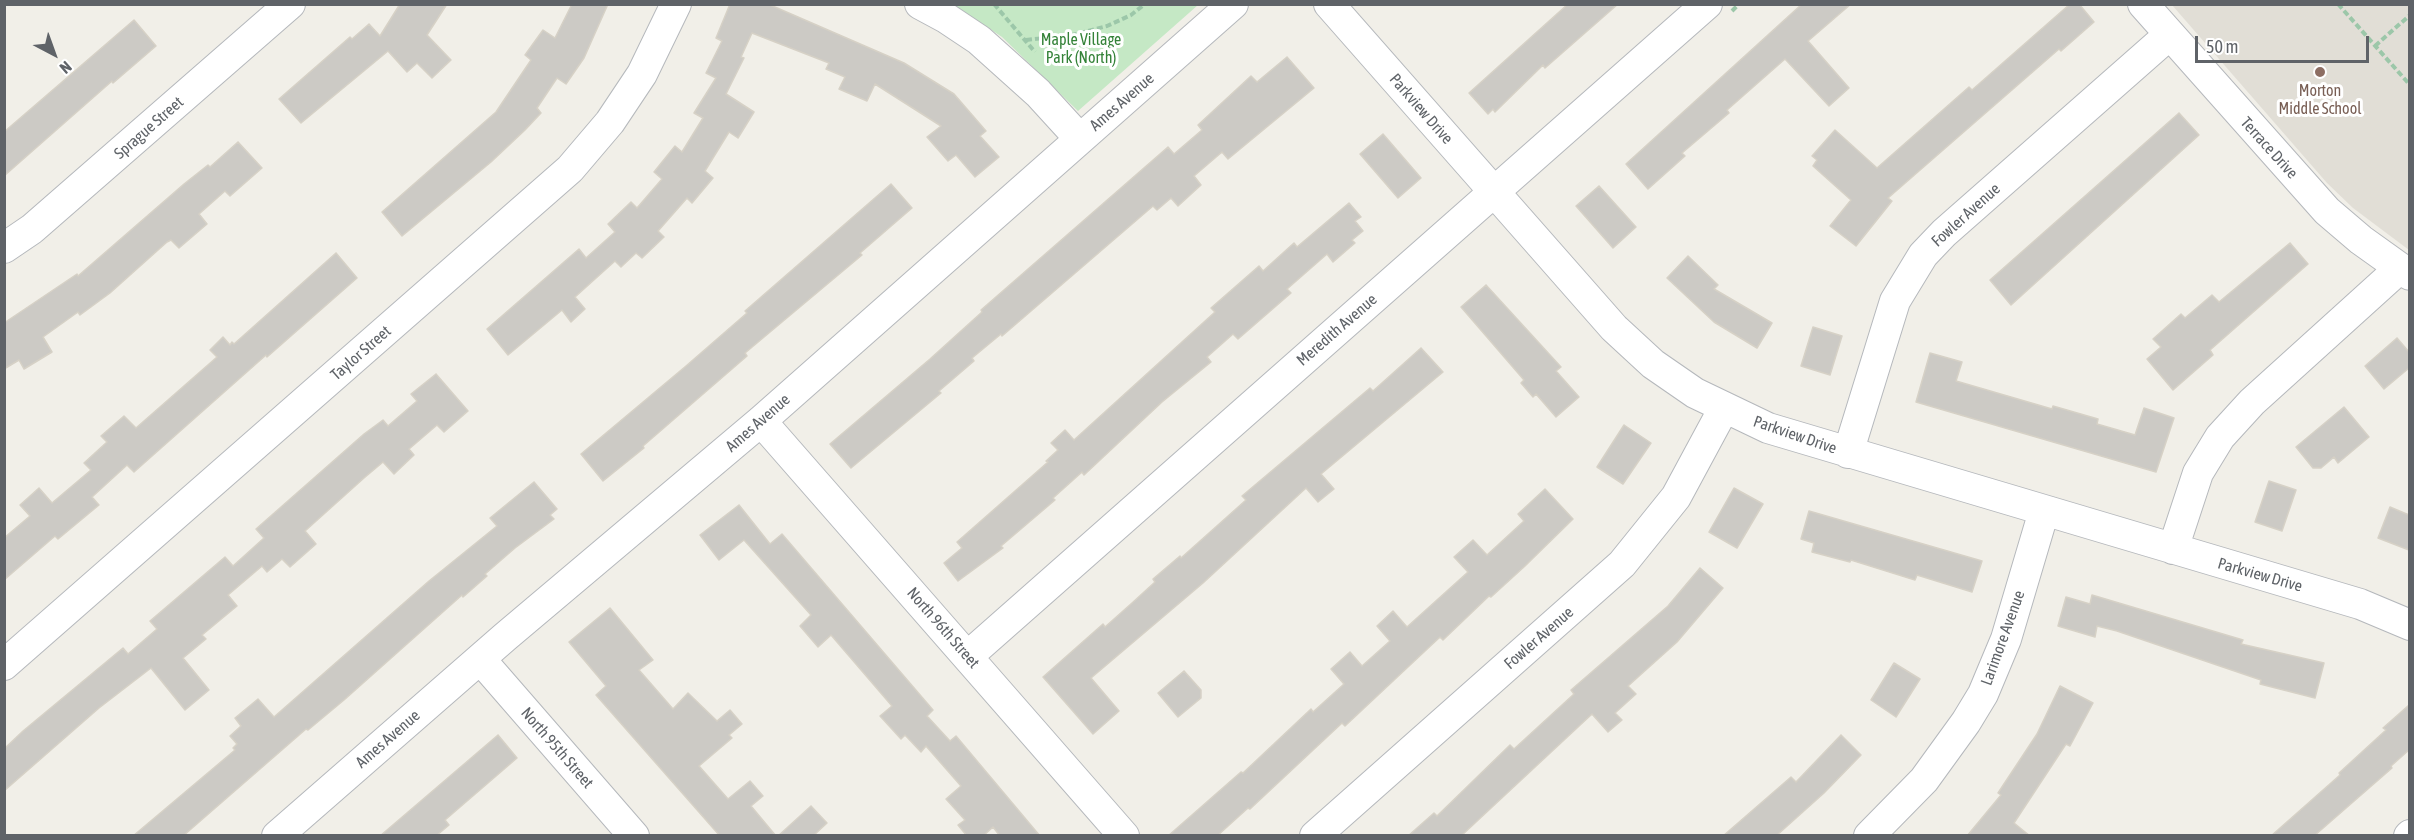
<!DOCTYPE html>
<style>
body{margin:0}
#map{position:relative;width:2414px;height:840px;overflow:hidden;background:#f1efe8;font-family:"Asap Condensed",sans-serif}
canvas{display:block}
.frame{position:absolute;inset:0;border:6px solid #5f6368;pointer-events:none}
.north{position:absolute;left:24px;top:24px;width:60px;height:60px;-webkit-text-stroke:4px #fff;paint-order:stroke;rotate:139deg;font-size:16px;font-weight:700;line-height:24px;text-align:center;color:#5f6368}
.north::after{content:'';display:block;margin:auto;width:21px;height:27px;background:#5f6368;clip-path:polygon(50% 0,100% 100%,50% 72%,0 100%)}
.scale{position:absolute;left:2195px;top:36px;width:174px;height:27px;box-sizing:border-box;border:3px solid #5f6368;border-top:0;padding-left:8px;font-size:18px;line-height:21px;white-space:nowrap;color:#5f6368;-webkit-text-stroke:4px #fff;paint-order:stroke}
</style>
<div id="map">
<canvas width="2414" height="840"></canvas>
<div class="frame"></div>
<div class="north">N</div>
<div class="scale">50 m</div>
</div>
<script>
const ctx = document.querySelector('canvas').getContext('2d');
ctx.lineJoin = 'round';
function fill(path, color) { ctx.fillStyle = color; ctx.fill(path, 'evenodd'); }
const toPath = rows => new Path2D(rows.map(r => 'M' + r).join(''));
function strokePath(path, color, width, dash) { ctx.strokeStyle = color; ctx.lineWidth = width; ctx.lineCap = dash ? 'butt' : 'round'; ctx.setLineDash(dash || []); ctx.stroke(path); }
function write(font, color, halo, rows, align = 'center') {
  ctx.font = font + ' "Asap Condensed",sans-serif'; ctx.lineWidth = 6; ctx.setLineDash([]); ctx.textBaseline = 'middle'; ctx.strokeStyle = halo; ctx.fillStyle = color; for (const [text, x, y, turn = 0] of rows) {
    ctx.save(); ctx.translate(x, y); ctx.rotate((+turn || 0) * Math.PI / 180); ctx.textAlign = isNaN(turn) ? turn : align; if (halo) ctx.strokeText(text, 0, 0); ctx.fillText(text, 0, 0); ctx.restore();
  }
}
fill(toPath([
 [2172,5,2409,5,2409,250,2353,208,2327,183]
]), '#e1ded6');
fill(toPath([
 [954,5,1198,5,1078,111,1002,37]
]), '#c5e8c5');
const building = toPath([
 [400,4,447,4,427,35,451,60,432,78,417,63,407,72,388,51,301,123,279,99,350,37,352,39,369,24,380,36,400,4],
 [572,4,608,4,584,58,566,84,557,78,537,108,541,113,525,130,491,162,402,236,382,212,496,112,531,60,525,55,543,30,555,38,572,4],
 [730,4,768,4,904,63,954,94,986,131,980,136,999,157,975,177,956,155,948,161,927,137,941,126,875,84,867,101,839,89,845,77,826,69,829,63,752,33,741,57,744,58,726,94,754,112,738,138,729,132,705,171,713,178,692,203,687,198,658,231,664,237,642,258,636,253,621,267,615,261,575,297,585,309,571,322,562,310,508,355,487,329,579,249,586,258,615,232,608,224,631,202,637,208,662,179,654,172,675,146,682,152,703,118,694,113,716,78,706,73,722,41,716,38,730,4],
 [1568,4,1618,4,1545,68,1543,65,1495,112,1493,109,1488,114,1469,93,1568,4],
 [1802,4,1851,4,1808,41,1849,88,1829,106,1785,59,1727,110,1729,113,1682,153,1685,156,1648,189,1626,164,1802,4],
 [2070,4,2079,4,2094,22,2061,51,2059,49,1888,198,1892,201,1856,246,1830,226,1851,200,1813,166,1817,160,1812,156,1835,130,1877,168,1969,87,1972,90,2070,4],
 [134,20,156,46,113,83,112,81,4,176,4,132,134,20],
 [1287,57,1314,88,1228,159,1222,152,1194,176,1201,185,1178,206,1171,198,1157,210,1153,206,1002,336,1001,334,972,358,974,361,939,391,941,393,851,468,830,444,930,359,982,312,981,310,1168,147,1174,154,1202,130,1198,125,1251,76,1257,82,1287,57],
 [2179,113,2199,135,2011,305,1990,280,2179,113],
 [1383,134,1421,178,1398,198,1360,154,1383,134],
 [238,142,262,168,230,196,225,191,199,214,207,224,179,248,171,240,167,242,110,293,80,315,78,312,43,337,52,352,24,369,19,360,4,369,4,323,77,274,78,276,184,184,208,165,210,167,238,142],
 [891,184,912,208,860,253,862,255,745,353,747,356,643,446,644,448,603,481,581,454,686,366,747,313,745,311,891,184],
 [1599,186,1636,227,1613,248,1576,206,1599,186],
 [1349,203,1361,217,1355,221,1363,231,1352,240,1355,243,1333,262,1327,254,1287,289,1291,293,1238,339,1233,334,1207,357,1211,362,1162,402,1084,475,1082,472,1053,498,1055,500,1001,546,1003,548,958,581,944,563,962,548,957,542,1048,462,1046,461,1058,450,1051,443,1065,430,1074,440,1215,312,1211,308,1259,266,1263,271,1294,243,1297,247,1349,203],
 [2290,243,2308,264,2210,350,2213,355,2173,390,2147,359,2161,347,2153,339,2181,314,2185,318,2212,295,2219,302,2290,243],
 [336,253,357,278,267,357,266,355,134,472,127,465,92,497,99,505,58,539,55,536,4,580,4,538,30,516,20,505,39,488,52,503,91,470,84,463,107,442,101,436,124,416,136,428,217,357,210,350,223,337,230,345,232,342,234,344,336,253],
 [1688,256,1718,285,1714,289,1772,323,1757,348,1714,322,1667,278,1688,256],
 [1486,285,1561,367,1556,371,1579,397,1556,417,1536,394,1533,397,1521,383,1524,380,1461,307,1486,285],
 [1813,327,1842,336,1830,375,1801,366,1813,327],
 [2397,338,2409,352,2409,368,2384,389,2365,366,2397,338],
 [1421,348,1443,372,1321,474,1334,489,1318,502,1306,488,1203,583,1091,678,1119,711,1093,734,1043,677,1103,624,1105,627,1132,603,1155,582,1153,579,1180,556,1181,558,1246,500,1242,496,1370,388,1373,391,1421,348],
 [1930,353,1962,362,1956,381,2052,409,2053,406,2098,419,2097,424,2135,435,2144,408,2174,418,2156,472,1916,402,1930,353],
 [436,374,468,411,444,432,437,425,409,449,414,455,394,474,383,462,364,478,305,531,316,544,290,567,282,559,267,572,262,566,228,595,237,606,202,635,206,639,183,658,209,690,185,710,151,668,99,708,4,791,4,749,23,731,123,648,128,654,157,629,150,621,225,557,233,566,264,538,256,529,364,434,383,420,388,426,417,401,411,394,436,374],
 [2344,407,2369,437,2338,463,2334,457,2321,468,2313,468,2296,447,2344,407],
 [1624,425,1651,443,1623,484,1597,467,1624,425],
 [2269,481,2296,490,2282,531,2255,522,2269,481],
 [534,482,557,509,550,515,554,519,515,548,485,574,487,576,463,597,462,595,344,700,308,730,306,729,183,836,133,836,235,750,233,748,237,744,230,736,241,726,235,718,258,699,274,717,429,581,497,526,490,518,534,482],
 [1734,488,1763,504,1737,548,1709,532,1734,488],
 [1545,489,1573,519,1525,566,1491,597,1489,596,1443,640,1440,637,1345,726,1342,723,1250,809,1248,808,1217,836,1168,836,1241,772,1243,773,1311,709,1313,712,1344,684,1331,669,1350,652,1362,666,1390,641,1377,626,1393,611,1407,627,1468,572,1454,557,1473,540,1487,555,1524,521,1518,514,1545,489],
 [739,505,770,544,782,534,933,710,927,716,950,741,956,736,1040,836,1000,836,993,827,983,836,967,836,958,825,965,820,946,799,961,786,926,746,921,752,905,735,901,739,880,716,892,706,831,635,818,647,800,626,811,615,744,540,719,560,700,535,739,505],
 [2390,507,2409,515,2409,550,2378,538,2390,507],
 [1809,511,1982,561,1972,592,1917,575,1915,580,1851,560,1850,562,1812,552,1814,543,1801,539,1809,511],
 [1700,568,1723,588,1677,642,1628,686,1636,694,1615,713,1622,720,1608,732,1592,714,1461,836,1408,836,1434,813,1437,816,1510,745,1514,749,1574,694,1571,690,1668,606,1700,568],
 [2092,595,2243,640,2241,644,2324,663,2315,698,2260,684,2261,680,2117,631,2097,626,2095,637,2058,626,2066,597,2090,604,2092,595],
 [610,608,653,660,639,670,673,709,688,693,717,721,730,710,742,724,729,735,732,738,699,766,728,799,750,781,763,796,751,806,776,836,720,836,596,695,606,686,569,642,610,608],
 [1894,663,1920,679,1896,717,1871,700,1894,663],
 [1184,671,1201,690,1201,698,1178,717,1158,693,1184,671],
 [2060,686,2093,703,2070,746,2066,744,2014,823,2030,836,1967,836,2001,795,1998,793,2037,734,2060,686],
 [2409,705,2409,750,2391,766,2392,768,2314,836,2271,836,2340,775,2339,773,2386,730,2383,728,2409,705],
 [498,735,517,758,445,820,449,825,436,836,380,836,498,735],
 [1841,735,1861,755,1824,793,1776,836,1723,836,1791,777,1796,782,1841,735],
 [811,806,827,823,813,836,778,836,811,806]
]);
fill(building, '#cccac5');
strokePath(building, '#d6d1c6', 1.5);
const minor = toPath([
 [920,4,946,18,979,40,1038,93,1080,139],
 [1329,4,1614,328,1653,364,1695,393,1768,428,2360,604,2410,625],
 [2143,4,2327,211,2361,240,2410,275],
 [4,248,32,229,290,4],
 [761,421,1124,836],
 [1848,453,1895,301,1923,255,1944,233,2169,35],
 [2173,549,2198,473,2220,437,2252,402,2399,269],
 [968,656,1707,4],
 [481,660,634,836],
 [4,665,570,169,610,122,642,74,676,4],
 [277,836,505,637,761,421,1233,4],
 [1315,836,1622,564,1676,497,1724,408],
 [1869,836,1924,780,1966,722,1983,694,2006,639,2044,511],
 [2409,836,2410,835]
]);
strokePath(minor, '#b5b8bc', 32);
strokePath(toPath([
 [994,4,1035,52],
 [2338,4,2410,85],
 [1732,11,1739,4],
 [1026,40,1072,35,1107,26,1131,15,1145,4],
 [2375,46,2410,15]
]), '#9cc7a9', 4, [6, 3]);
strokePath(minor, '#fff', 30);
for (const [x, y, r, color] of [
 [2320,72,6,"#8d6e63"]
]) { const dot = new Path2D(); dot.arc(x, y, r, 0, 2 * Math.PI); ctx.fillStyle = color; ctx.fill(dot); strokePath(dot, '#fff', 2); }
write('16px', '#348238', '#fff', [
 ["Maple Village",1081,40],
 ["Park (North)",1081,58]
]);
write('16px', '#785e54', '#fff', [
 ["Morton",2320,91],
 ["Middle School",2320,109]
]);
write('16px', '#5f6368', '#fff', [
 ["Ames Avenue",1122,102,-41],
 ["Parkview Drive",1421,109,49],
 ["Sprague Street",149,128,-41],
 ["Terrace Drive",2269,148,48],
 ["Fowler Avenue",1966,215,-42],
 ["Meredith Avenue",1337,330,-41],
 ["Taylor Street",361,353,-41],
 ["Ames Avenue",758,423,-41],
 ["Parkview Drive",1795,435,19],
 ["Parkview Drive",2260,575,16],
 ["North 96th Street",943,628,49],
 ["Fowler Avenue",1539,638,-41],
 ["Larimore Avenue",2003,638,-70],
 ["Ames Avenue",388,739,-41],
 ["North 95th Street",557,748,49]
]);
</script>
